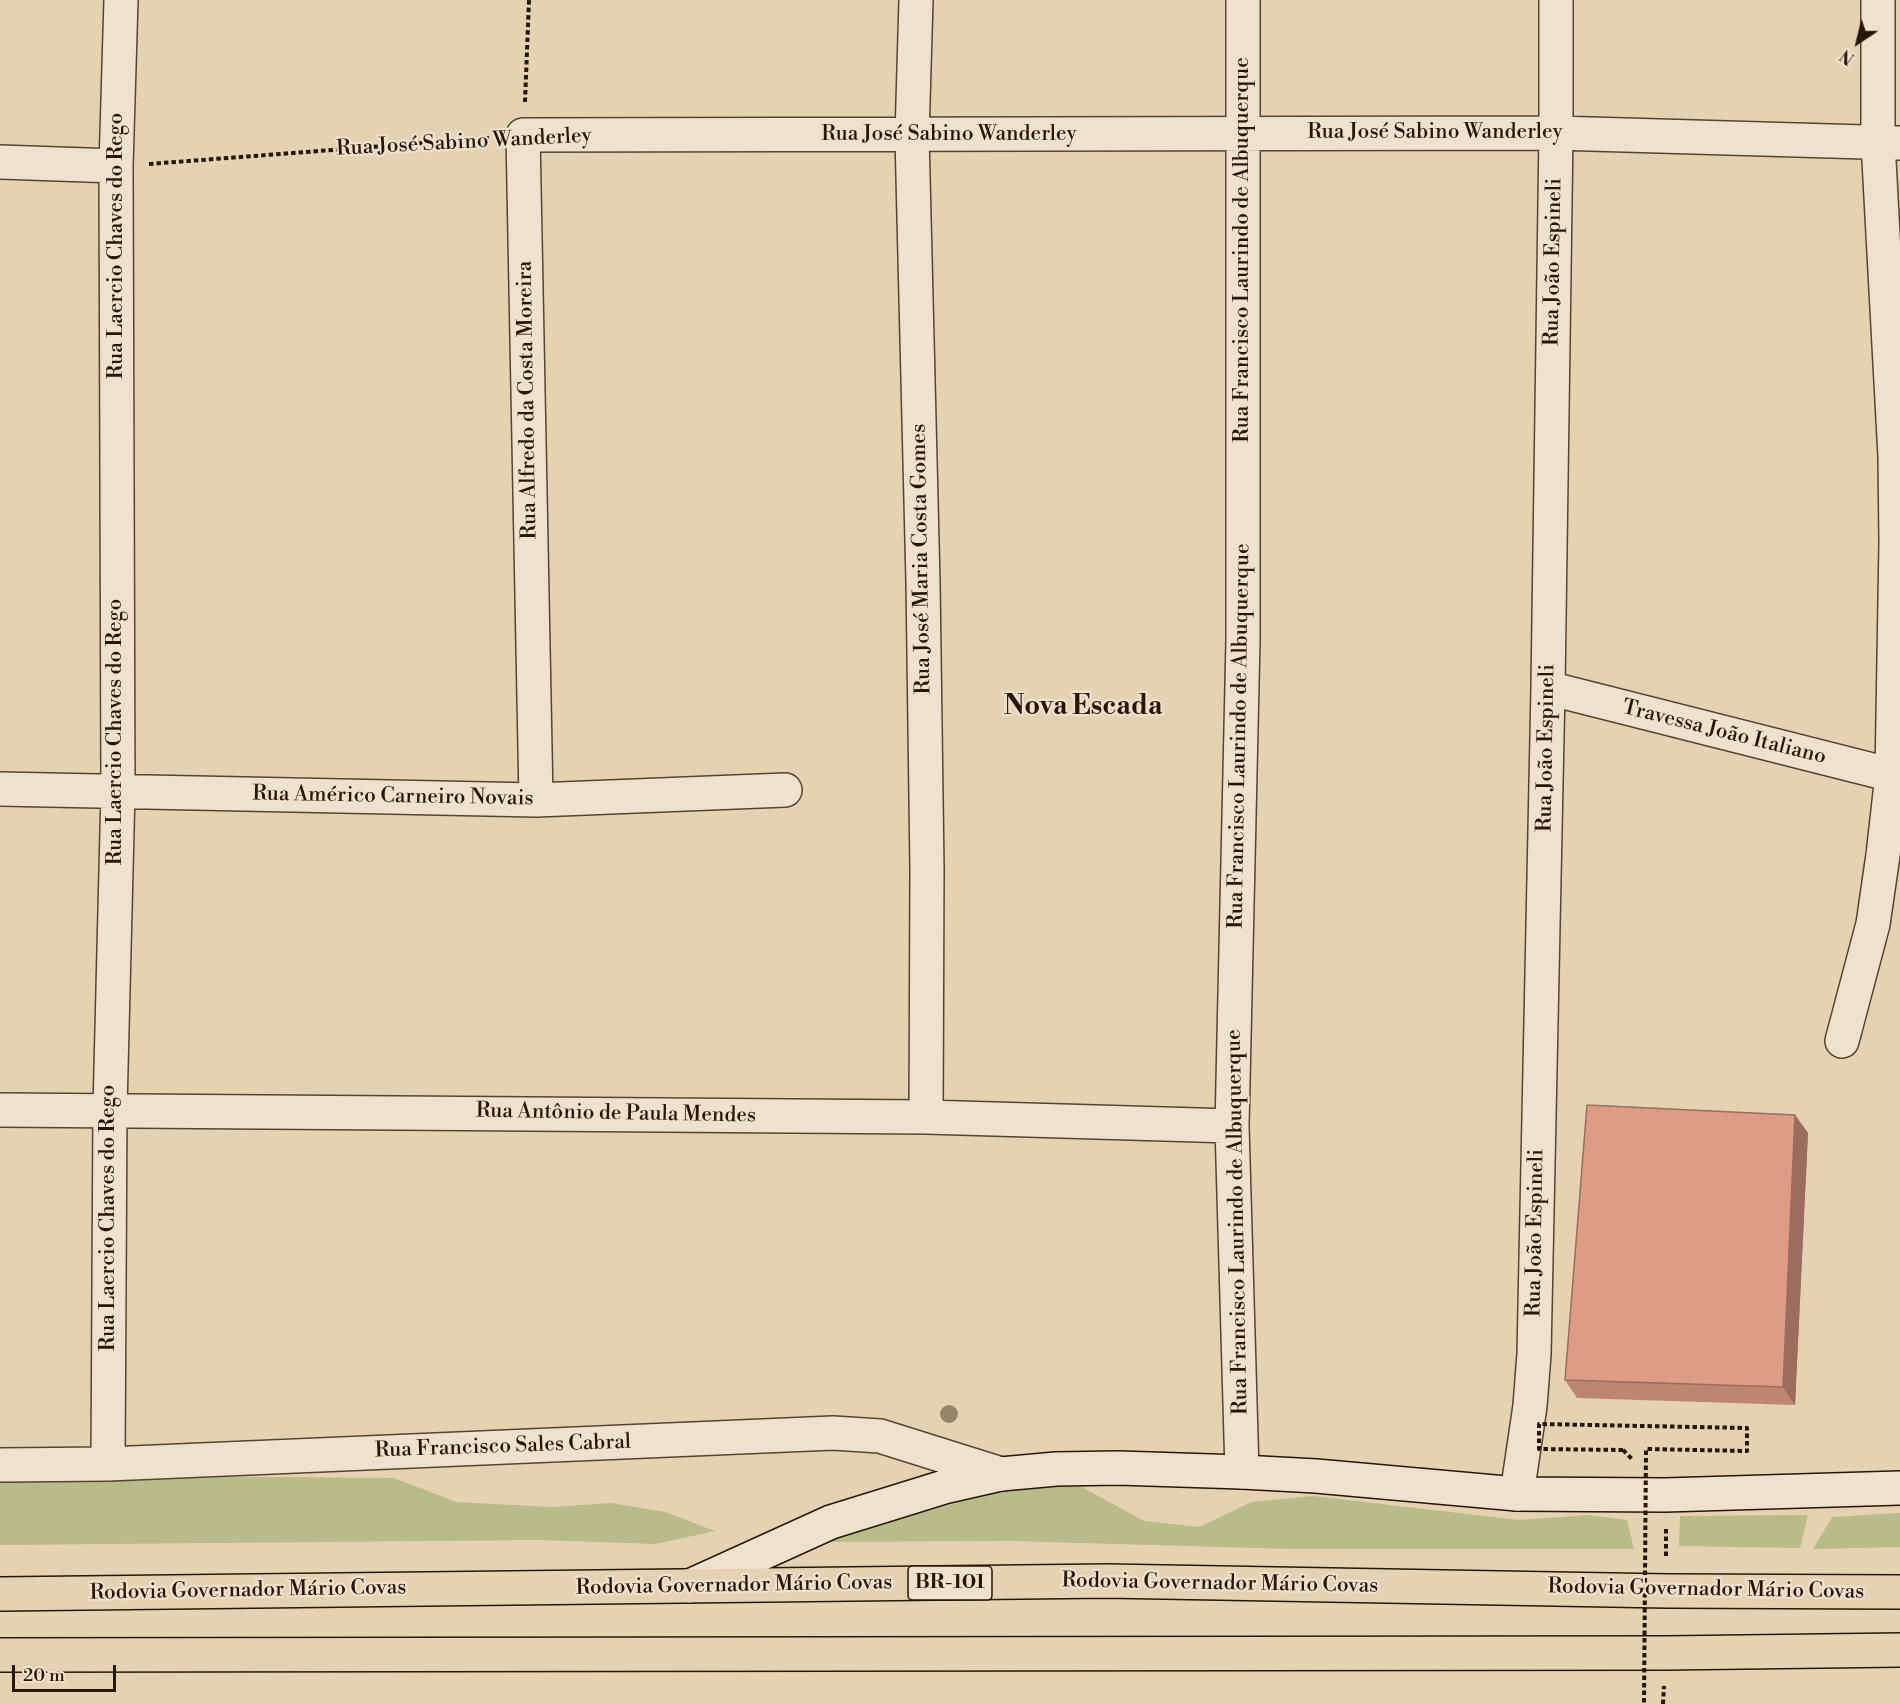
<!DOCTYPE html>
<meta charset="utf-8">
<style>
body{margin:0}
#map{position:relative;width:1900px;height:1704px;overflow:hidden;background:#e5d2b3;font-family:"Libre Bodoni",serif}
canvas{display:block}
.north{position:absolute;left:1828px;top:12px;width:60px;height:60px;-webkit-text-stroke:4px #eee2ce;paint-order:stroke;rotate:215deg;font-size:16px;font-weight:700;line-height:24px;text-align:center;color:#271602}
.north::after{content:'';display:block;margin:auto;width:21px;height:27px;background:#271602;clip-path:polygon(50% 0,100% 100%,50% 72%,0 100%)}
.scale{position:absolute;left:12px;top:1665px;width:104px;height:27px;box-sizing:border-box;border:3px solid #271602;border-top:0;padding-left:8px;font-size:18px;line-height:21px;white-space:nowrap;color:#271602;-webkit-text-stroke:4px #eee2ce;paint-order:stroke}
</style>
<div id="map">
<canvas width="1900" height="1704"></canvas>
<div class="north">N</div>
<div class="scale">20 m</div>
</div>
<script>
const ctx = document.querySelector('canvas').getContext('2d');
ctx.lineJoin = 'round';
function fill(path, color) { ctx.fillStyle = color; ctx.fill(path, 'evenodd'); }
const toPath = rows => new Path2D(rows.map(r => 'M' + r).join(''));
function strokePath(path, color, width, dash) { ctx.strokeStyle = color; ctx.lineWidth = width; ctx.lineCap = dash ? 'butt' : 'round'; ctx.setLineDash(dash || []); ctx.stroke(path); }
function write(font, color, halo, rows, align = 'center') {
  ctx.font = font + ' "Libre Bodoni",serif'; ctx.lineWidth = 4.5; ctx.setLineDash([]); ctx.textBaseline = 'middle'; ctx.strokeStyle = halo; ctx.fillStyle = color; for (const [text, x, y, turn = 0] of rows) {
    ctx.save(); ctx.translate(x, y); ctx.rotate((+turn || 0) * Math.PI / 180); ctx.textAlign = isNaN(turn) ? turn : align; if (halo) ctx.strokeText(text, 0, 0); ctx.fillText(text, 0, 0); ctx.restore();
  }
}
fill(toPath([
 [147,1476,394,1478,456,1502,551,1507,611,1503,665,1512,715,1531,656,1544,540,1540,0,1545,0,1479],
 [1016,1486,1082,1487,1144,1521,1199,1527,1252,1502,1313,1496,1519,1520,1588,1515,1627,1520,1634,1549,1293,1549,1010,1541,817,1542],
 [1900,1513,1900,1547,1813,1549,1832,1517],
 [1808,1515,1800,1548,1679,1546,1680,1516]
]), '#b8bb8a');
const street = toPath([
 [916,0,912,136,923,582,927,869,926,1117],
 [0,162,116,166],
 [1548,688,1900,777],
 [0,789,536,800,785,790],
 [536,800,523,135,1556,133,1900,143],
 [1842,1041,1873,924,1883,855,1892,775,1896,542,1895,456,1878,142,1878,0],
 [0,1110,926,1117,1232,1126],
 [108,1464,110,1109,118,791,116,166,121,0],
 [0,1465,108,1464,833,1433,880,1436,1001,1474],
 [1242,1472,1232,1126,1243,640,1243,0],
 [1517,1494,1530,1406,1534,1354,1548,688,1556,133,1556,0]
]);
const secondary = toPath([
 [690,1586,831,1522,944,1487,1001,1474,1056,1469,1118,1468,1242,1472,1316,1476,1517,1494,1665,1495,1900,1488]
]);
const highway = toPath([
 [0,1594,1107,1581,1667,1591,1900,1592],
 [0,1655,1666,1653,1900,1650]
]);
strokePath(street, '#56452e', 36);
strokePath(secondary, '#271602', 36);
strokePath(highway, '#271602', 36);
strokePath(toPath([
 [525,102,529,0],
 [149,164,489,138],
 [1623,1450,1632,1459],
 [1666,1529,1666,1557],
 [1663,1704,1664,1686]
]), '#271602', 4, [4.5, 3]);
strokePath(street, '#eee2ce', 33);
strokePath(secondary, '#eee2ce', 33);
strokePath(highway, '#e5d2b3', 33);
strokePath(toPath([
 [1623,1450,1539,1449,1539,1424,1747,1428,1747,1451,1646,1449,1644,1704]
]), '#271602', 4, [4.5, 3]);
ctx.fillStyle = '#948668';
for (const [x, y] of [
 [949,1414]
]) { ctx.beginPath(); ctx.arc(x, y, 9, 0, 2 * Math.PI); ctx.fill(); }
fill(toPath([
 [1795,1115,1808,1133,1795,1405,1577,1398,1565,1380]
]), '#bd8673');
fill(toPath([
 [1795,1115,1808,1133,1795,1405,1783,1387]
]), '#9a6d5e');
const building = toPath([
 [1587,1105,1795,1115,1783,1387,1565,1380,1587,1105]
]);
fill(building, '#dc9c86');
strokePath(building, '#9a6d5e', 1.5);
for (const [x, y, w] of [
 [950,1583,84]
]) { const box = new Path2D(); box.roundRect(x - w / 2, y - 17, w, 34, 4.5); ctx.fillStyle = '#eee2ce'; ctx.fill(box); strokePath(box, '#271602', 1.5); }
write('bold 20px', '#271602', null, [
 ["BR-101",950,1583]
]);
write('21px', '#271602', '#eee2ce', [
 ["Rua José Sabino Wanderley",1435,133],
 ["Rua José Sabino Wanderley",949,135],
 ["Rua José Sabino Wanderley",464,143,-3],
 ["Rua Laercio Chaves do Rego",117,246,-90],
 ["Rua Francisco Laurindo de Albuquerque",1243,250,-90],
 ["Rua João Espineli",1554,262,-89],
 ["Rua Alfredo da Costa Moreira",528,400,-91],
 ["Rua José Maria Costa Gomes",922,559,-91],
 ["Rua Laercio Chaves do Rego",116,732,-90],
 ["Travessa João Italiano",1724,733,14],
 ["Rua Francisco Laurindo de Albuquerque",1240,736,-89],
 ["Rua João Espineli",1547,748,-89],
 ["Rua Américo Carneiro Novais",393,797,1],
 ["Rua Antônio de Paula Mendes",616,1114,1],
 ["Rua Laercio Chaves do Rego",109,1218,-90],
 ["Rua Francisco Laurindo de Albuquerque",1238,1222,-91],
 ["Rua João Espineli",1536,1233,-89],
 ["Rua Francisco Sales Cabral",503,1447,-2],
 ["Rodovia Governador Mário Covas",1220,1584,1],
 ["Rodovia Governador Mário Covas",734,1586,-1],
 ["Rodovia Governador Mário Covas",1706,1590,1],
 ["Rodovia Governador Mário Covas",248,1591,-1]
]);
write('bold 27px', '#271602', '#eee2ce', [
 ["Nova Escada",1083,708]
]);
</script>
